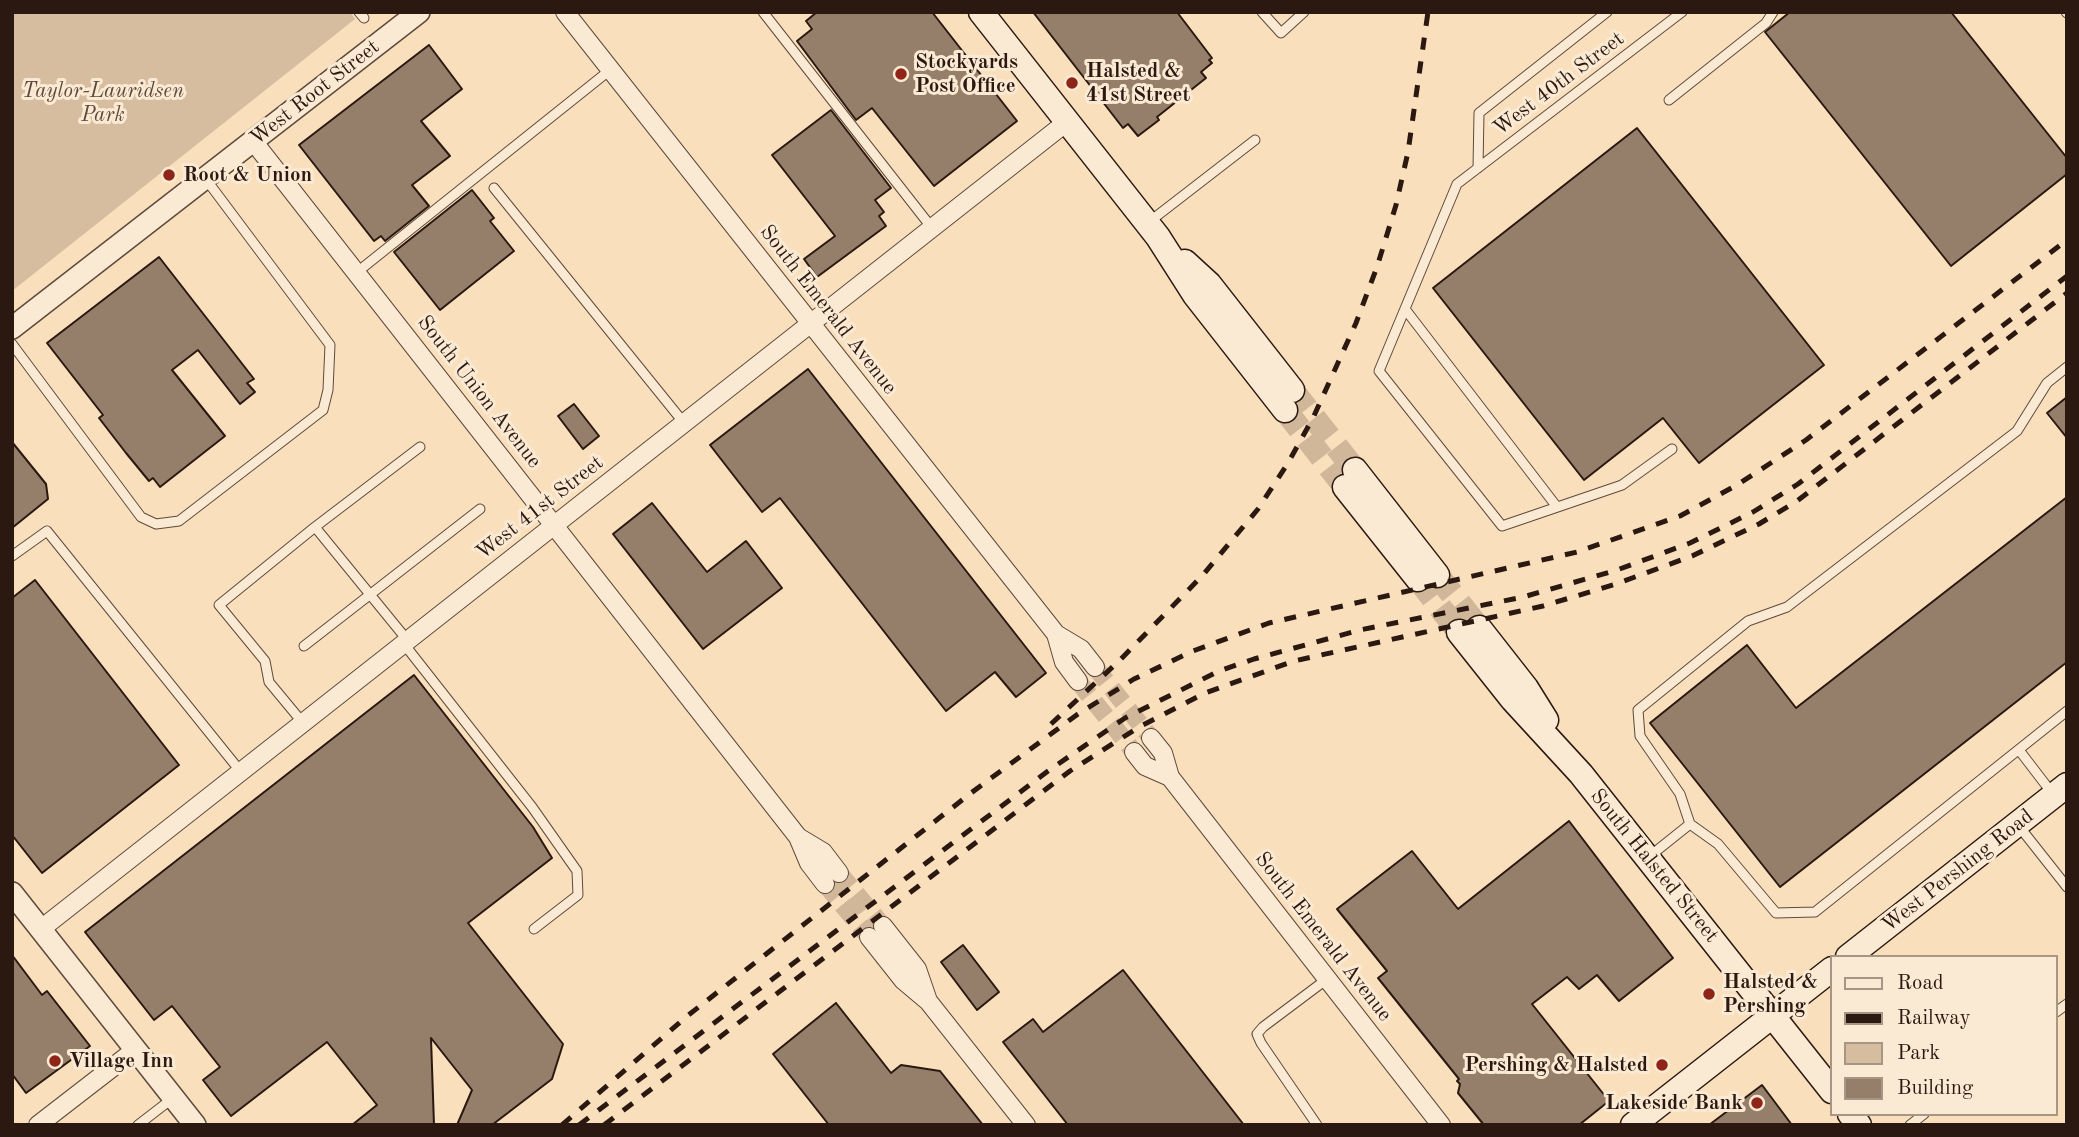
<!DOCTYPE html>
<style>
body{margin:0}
#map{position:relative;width:2079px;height:1137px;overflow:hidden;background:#f9dfbc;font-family:"Old Standard TT",serif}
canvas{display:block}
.frame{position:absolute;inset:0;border:14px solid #2a1811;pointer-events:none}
.legend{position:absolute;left:1830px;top:955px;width:228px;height:161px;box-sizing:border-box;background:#fbead3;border:2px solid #a79685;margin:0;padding:9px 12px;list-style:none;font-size:21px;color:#2a1811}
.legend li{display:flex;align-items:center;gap:14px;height:35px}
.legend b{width:35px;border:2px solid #a79685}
</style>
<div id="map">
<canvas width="2079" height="1137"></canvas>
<div class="frame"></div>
<ul class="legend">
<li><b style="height:9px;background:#fbead3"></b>Road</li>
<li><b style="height:9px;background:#2a1811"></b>Railway</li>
<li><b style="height:19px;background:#d6bd9f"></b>Park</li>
<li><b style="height:19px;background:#967f6a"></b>Building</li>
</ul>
</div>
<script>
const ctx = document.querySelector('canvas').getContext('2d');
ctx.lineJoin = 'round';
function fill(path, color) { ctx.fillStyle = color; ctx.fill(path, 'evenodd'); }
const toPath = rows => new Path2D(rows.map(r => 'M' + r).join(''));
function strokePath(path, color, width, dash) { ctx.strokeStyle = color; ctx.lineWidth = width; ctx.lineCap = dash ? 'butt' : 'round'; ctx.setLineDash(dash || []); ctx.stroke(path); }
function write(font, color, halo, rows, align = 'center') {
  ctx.font = font + ' "Old Standard TT",serif'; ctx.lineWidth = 6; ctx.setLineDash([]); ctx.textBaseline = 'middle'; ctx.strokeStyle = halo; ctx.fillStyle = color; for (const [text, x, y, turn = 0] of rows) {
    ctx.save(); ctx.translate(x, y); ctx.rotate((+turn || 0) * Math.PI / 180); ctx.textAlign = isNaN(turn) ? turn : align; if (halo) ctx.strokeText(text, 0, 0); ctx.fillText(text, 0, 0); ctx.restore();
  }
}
fill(toPath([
 [12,12,350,12,355,19,12,291]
]), '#d6bd9f');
const building = toPath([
 [817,12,932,12,1017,121,934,186,872,108,856,120,797,41,812,29,806,21,817,12],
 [1033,12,1177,12,1212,58,1209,60,1212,63,1201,72,1206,78,1157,117,1159,120,1138,136,1128,124,1123,128,1033,12],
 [1790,12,1951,12,2067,158,2067,174,1951,266,1765,32,1790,12],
 [429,45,462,89,421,121,450,156,412,185,429,206,385,241,381,236,374,241,299,145,429,45],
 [831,110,891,188,875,200,884,212,879,216,886,226,817,277,804,259,835,236,772,155,831,110],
 [1637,128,1824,365,1699,463,1663,418,1584,480,1433,288,1637,128],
 [472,190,494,218,490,221,514,251,440,310,394,252,472,190],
 [159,257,254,379,247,383,255,392,240,404,198,350,172,370,225,436,160,487,153,478,149,481,126,453,99,418,103,415,47,343,159,257],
 [808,369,1046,673,1016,697,995,672,946,711,780,498,762,512,710,445,808,369],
 [2067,397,2067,438,2047,413,2067,397],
 [574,404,599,436,583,449,558,416,574,404],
 [12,442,46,484,48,499,12,528,12,442],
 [2067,497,2067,662,1780,887,1650,723,1747,645,1796,708,2067,497],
 [652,503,707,572,746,541,782,588,703,649,613,534,652,503],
 [35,580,179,765,42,873,12,835,12,598,35,580],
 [414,675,533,827,552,858,468,923,563,1044,552,1079,492,1125,457,1125,472,1090,431,1038,434,1125,352,1125,377,1105,327,1042,231,1116,203,1080,220,1067,172,1006,154,1020,85,932,414,675],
 [1569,821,1673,958,1619,1001,1597,975,1579,989,1567,977,1532,1004,1609,1101,1579,1125,1484,1125,1458,1093,1460,1084,1457,1081,1459,1079,1378,978,1387,971,1337,909,1412,851,1458,909,1569,821],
 [963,945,999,992,977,1010,941,962,963,945],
 [12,955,42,995,47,991,90,1046,26,1093,12,1074,12,955],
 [1123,970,1223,1098,1244,1125,1068,1125,1003,1042,1033,1019,1043,1032,1123,970],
 [836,1003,891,1073,901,1065,940,1071,983,1125,829,1125,773,1054,836,1003],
 [1762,1085,1792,1125,1709,1125,1762,1085]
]);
fill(building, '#967f6a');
strokePath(building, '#2a1811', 2);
strokePath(toPath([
 [1095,667,1151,738],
 [1078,681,1134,752],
 [839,873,883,926],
 [825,884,869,937]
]), '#d0b79a', 18, [18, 9]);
strokePath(toPath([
 [1292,390,1355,470],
 [1285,410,1345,487],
 [1437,575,1479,628],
 [1418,579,1459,632]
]), '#d0b79a', 24, [24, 12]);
const service = toPath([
 [359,12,364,18],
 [763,12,932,228],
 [1262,12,1281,33,1304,12],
 [2066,12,2067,13],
 [1669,100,1766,23,1773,12],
 [1478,168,1479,113,1607,12],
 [494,188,684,423],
 [1149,222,1255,140],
 [356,273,610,70],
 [1405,309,1557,507],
 [12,344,141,517,156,524,179,521,323,410,328,390,330,345,205,178],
 [1672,449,1622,485,1502,526,1379,371,1457,184,1682,12],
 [315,527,420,447],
 [12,556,47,531,241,772],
 [404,644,532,807,577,871,578,895,534,929],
 [304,646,480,509],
 [303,723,269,682,265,661,219,605,315,527,408,641],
 [2019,750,2052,793],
 [1690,824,1680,794,1640,736,1638,710,1748,621,1787,607,2017,431,2047,383,2067,367],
 [2018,825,2067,887],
 [1650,856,1690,824,1718,844,1776,913,1815,912,2067,711],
 [2056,1012,2067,1004],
 [138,1125,173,1098],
 [1317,1125,1261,1043,1257,1034,1263,1027,1327,979],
 [1910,1125,1924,1114]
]);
const minor = toPath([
 [565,12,1056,634,1081,649,1095,667],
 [253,141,798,837,809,863,825,884],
 [1056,634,1064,662,1078,681],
 [1151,738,1163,753,1170,777,1441,1125],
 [1134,752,1145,766,1170,777],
 [798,837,823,852,839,873],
 [883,926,917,969,928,1001],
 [41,929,1068,121],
 [869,937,903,980,928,1001,1026,1125],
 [38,1125,135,1050]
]);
const tertiary = toPath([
 [12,328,419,12],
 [12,893,195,1125]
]);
const secondary = toPath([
 [981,12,1158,237,1195,295,1285,410],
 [1185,262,1209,284,1292,390],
 [1355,470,1437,575],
 [1345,487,1418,579],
 [1479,628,1526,688,1546,720],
 [1459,632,1513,700,1581,774,1832,1091],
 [1848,957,2067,785],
 [1850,1114,1859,1125],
 [1633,1125,1832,969]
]);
strokePath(service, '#5e4a3c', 11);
strokePath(minor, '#5e4a3c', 20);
strokePath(tertiary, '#5e4a3c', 24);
strokePath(secondary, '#2a1811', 27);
strokePath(service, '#fbead3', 9);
strokePath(minor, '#fbead3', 18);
strokePath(tertiary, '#fbead3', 21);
strokePath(secondary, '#fbead3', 24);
strokePath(toPath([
 [1051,724,1119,661,1202,576,1258,509,1288,463,1313,418,1356,323,1377,267,1396,205,1408,152,1428,12],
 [562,1125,686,1017,971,793,1078,714,1134,679,1193,651,1269,623,1577,552,1680,516,1737,485,1806,440,2067,240],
 [579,1125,1048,771,1125,718,1219,671,1254,659,1360,630,1523,597,1617,570,1690,543,1753,512,1798,484,2067,276],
 [604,1125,1070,771,1139,727,1205,693,1294,661,1543,606,1616,584,1692,556,1759,524,1797,501,2067,293]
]), '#2a1811', 5, [12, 12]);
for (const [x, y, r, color] of [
 [901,74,7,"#8f2418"],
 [1072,83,7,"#8f2418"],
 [169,175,7,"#8f2418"],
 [1709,994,7,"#8f2418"],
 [55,1061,7,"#8f2418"],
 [1662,1065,7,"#8f2418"],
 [1757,1103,7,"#8f2418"]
]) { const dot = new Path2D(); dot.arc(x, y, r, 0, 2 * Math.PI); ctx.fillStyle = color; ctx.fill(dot); strokePath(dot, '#fbead3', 2.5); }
write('bold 21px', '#2a1811', '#fbead3', [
 ["Stockyards",915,62],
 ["Post Office",915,86],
 ["Halsted &",1086,71],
 ["41st Street",1086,95],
 ["Root & Union",183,175],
 ["Halsted &",1723,982],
 ["Pershing",1723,1006],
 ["Village Inn",69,1061],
 ["Pershing & Halsted",1648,1065,"right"],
 ["Lakeside Bank",1743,1103,"right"]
], 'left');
write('21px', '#2a1811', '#fbead3', [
 ["West 40th Street",1559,84,-37],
 ["West Root Street",315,93,-38],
 ["South Emerald Avenue",828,310,52],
 ["South Union Avenue",479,392,52],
 ["West 41st Street",540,508,-38],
 ["South Halsted Street",1654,866,51],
 ["West Pershing Road",1958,871,-38],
 ["South Emerald Avenue",1323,937,52]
]);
write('italic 21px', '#5e4a3c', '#fbead3', [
 ["Taylor-Lauridsen",103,91],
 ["Park",103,115]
]);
</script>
